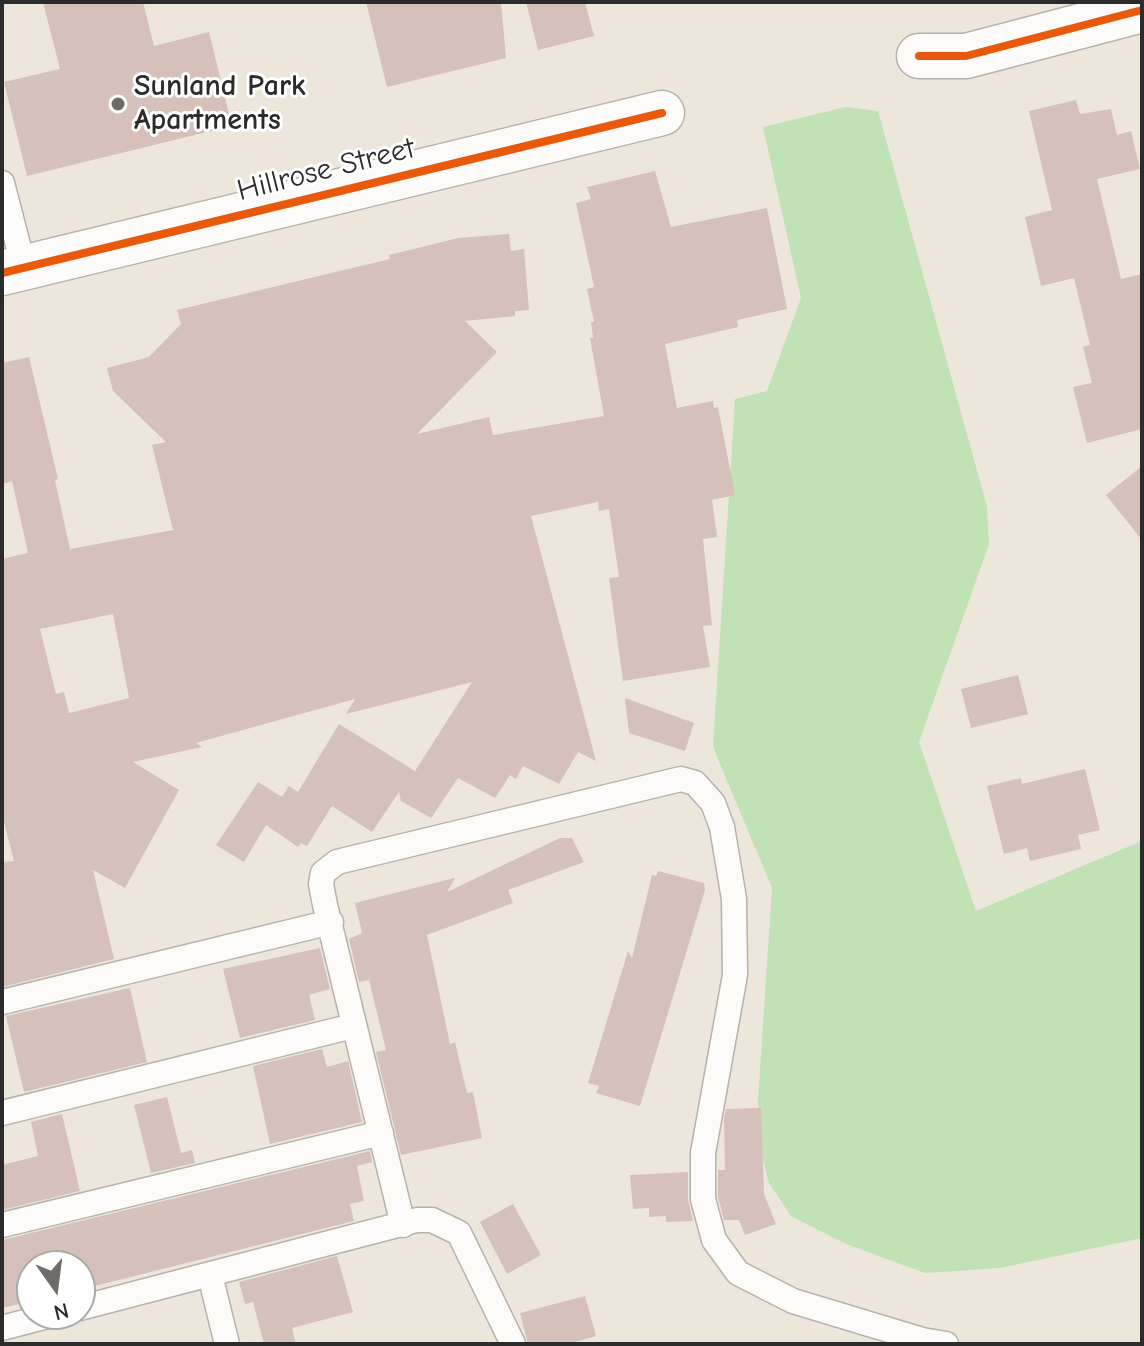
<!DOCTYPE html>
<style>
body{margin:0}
#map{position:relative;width:1144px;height:1346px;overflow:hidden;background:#ede6da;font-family:"Comic Neue",sans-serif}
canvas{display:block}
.frame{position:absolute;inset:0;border:4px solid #2b2b2b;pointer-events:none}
.north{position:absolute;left:16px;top:1250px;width:80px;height:80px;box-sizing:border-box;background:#fff;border:2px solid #aaa;border-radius:50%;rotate:166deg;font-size:22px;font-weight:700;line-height:32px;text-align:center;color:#2b2b2b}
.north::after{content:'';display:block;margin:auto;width:28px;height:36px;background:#6f6c68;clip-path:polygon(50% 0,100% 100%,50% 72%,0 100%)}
</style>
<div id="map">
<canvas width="1144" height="1346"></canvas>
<div class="frame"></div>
<div class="north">N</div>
</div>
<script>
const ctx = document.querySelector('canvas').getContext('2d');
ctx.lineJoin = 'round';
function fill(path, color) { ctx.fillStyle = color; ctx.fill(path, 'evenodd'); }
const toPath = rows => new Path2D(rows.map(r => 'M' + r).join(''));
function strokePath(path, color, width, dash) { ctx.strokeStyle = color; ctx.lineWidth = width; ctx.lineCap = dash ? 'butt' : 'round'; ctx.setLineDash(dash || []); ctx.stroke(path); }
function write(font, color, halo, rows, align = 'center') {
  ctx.font = font + ' "Comic Neue",sans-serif'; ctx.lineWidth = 6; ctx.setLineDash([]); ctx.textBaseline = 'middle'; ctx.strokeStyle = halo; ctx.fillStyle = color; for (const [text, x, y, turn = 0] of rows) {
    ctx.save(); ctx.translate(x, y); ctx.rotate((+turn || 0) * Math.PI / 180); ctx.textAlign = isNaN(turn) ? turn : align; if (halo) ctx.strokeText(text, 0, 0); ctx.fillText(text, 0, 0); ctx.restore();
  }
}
fill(toPath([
 [846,107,878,111,987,507,989,544,919,742,976,911,1142,841,1142,1238,1000,1268,925,1273,846,1244,791,1216,769,1183,759,1143,758,1100,772,888,713,747,735,399,767,391,801,298,763,127]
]), '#c0e2b5');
fill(toPath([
 [43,2,143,2,154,46,209,32,232,126,27,176,4,82,60,69],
 [366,2,501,2,506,58,387,87],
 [526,2,585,2,594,36,538,50],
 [1076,100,1080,114,1111,109,1117,135,1131,131,1140,169,1097,179,1121,279,1142,274,1142,429,1087,443,1073,387,1092,383,1083,347,1090,345,1074,278,1041,286,1025,217,1052,210,1029,111],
 [655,171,671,227,767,208,787,309,737,320,738,327,665,344,677,408,713,401,714,408,718,407,735,495,712,500,717,537,703,539,712,625,703,626,710,667,623,681,609,578,619,577,609,509,599,511,598,502,531,516,596,761,578,752,559,784,523,766,516,779,510,775,495,798,458,778,431,818,401,801,399,792,372,832,332,806,307,846,301,843,298,847,266,825,244,862,216,845,258,782,282,797,289,786,298,792,339,724,415,771,472,682,346,714,355,699,196,743,202,747,133,762,179,790,125,888,93,870,114,959,2,987,2,862,14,861,2,814,2,559,28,553,12,481,2,484,2,363,29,357,58,479,55,480,70,549,173,530,152,445,166,442,113,391,107,368,149,357,181,324,177,310,390,259,389,255,458,238,509,234,511,251,524,249,529,310,515,311,515,316,465,321,497,352,417,434,489,417,493,435,604,416,590,338,593,338,591,322,594,322,587,289,594,287,576,203,591,199,587,187],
 [113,614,129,698,69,713,64,692,56,694,40,629],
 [1142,466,1142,540,1106,495],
 [1018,675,1028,714,971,728,961,689],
 [625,698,694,723,685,751,629,733],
 [1085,769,1100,830,1078,835,1081,849,1030,861,1027,848,1004,854,987,786,1021,778,1022,784],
 [560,838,572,838,584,862,508,890,513,903,427,935,450,1044,455,1042,467,1093,473,1092,482,1138,401,1155,376,1052,386,1050,369,980,359,982,349,939,362,933,355,903,455,878,447,892],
 [658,871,704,883,705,890,640,1106,596,1093,599,1086,588,1083,628,951,632,958,652,875,656,876],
 [320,948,330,989,309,995,315,1020,240,1038,223,969],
 [130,988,147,1062,24,1092,6,1016],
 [322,1049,327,1067,348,1061,362,1122,270,1144,253,1066],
 [167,1097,181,1153,192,1150,195,1163,151,1173,134,1105],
 [761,1108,764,1194,776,1224,745,1235,739,1220,724,1220,718,1197,718,1170,725,1170,724,1118,726,1109],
 [62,1114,80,1191,2,1210,2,1165,38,1156,31,1122],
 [370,1151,372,1162,357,1166,364,1201,350,1204,354,1221,99,1285,80,1287,80,1266,32,1266,32,1301,2,1308,2,1240],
 [688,1172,688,1199,693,1221,666,1222,666,1216,649,1217,649,1208,633,1209,630,1175],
 [513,1204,541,1255,507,1274,480,1222],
 [337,1256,353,1312,292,1328,296,1344,264,1344,253,1302,245,1304,239,1282],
 [585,1296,596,1336,568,1344,528,1344,520,1313]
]), '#d5c1b9');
const service = toPath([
 [2,183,24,268],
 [2,1002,331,922],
 [2,1113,353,1026],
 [2,1225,381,1133],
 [403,1225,325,905,321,884,323,873,337,862,681,779,695,783,713,803,722,827,734,899,735,975,703,1153,703,1199,714,1240,738,1273,793,1301,922,1340,946,1344],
 [210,1275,227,1344],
 [80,1308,417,1220,432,1220,459,1233,513,1344],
 [2,1328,56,1314]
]);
const minor = toPath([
 [919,56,966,56,1142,10],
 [2,273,662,113]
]);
strokePath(service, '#b7b2ab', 27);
strokePath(minor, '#b7b2ab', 47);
strokePath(service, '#fcfbf9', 24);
strokePath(minor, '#fcfbf9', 44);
strokePath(toPath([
 [919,56,966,56,1142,10],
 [2,273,662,113]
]), '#e8590c', 8);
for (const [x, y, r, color] of [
 [118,104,8,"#6f6c68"]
]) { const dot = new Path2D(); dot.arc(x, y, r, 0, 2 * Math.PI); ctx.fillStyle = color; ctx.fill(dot); strokePath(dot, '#fff', 3); }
write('bold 30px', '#2b2b2b', '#fff', [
 ["Sunland Park",134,87],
 ["Apartments",134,121]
], 'left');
write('30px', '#2b2b2b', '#fff', [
 ["Hillrose Street",326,170,-14]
]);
</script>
